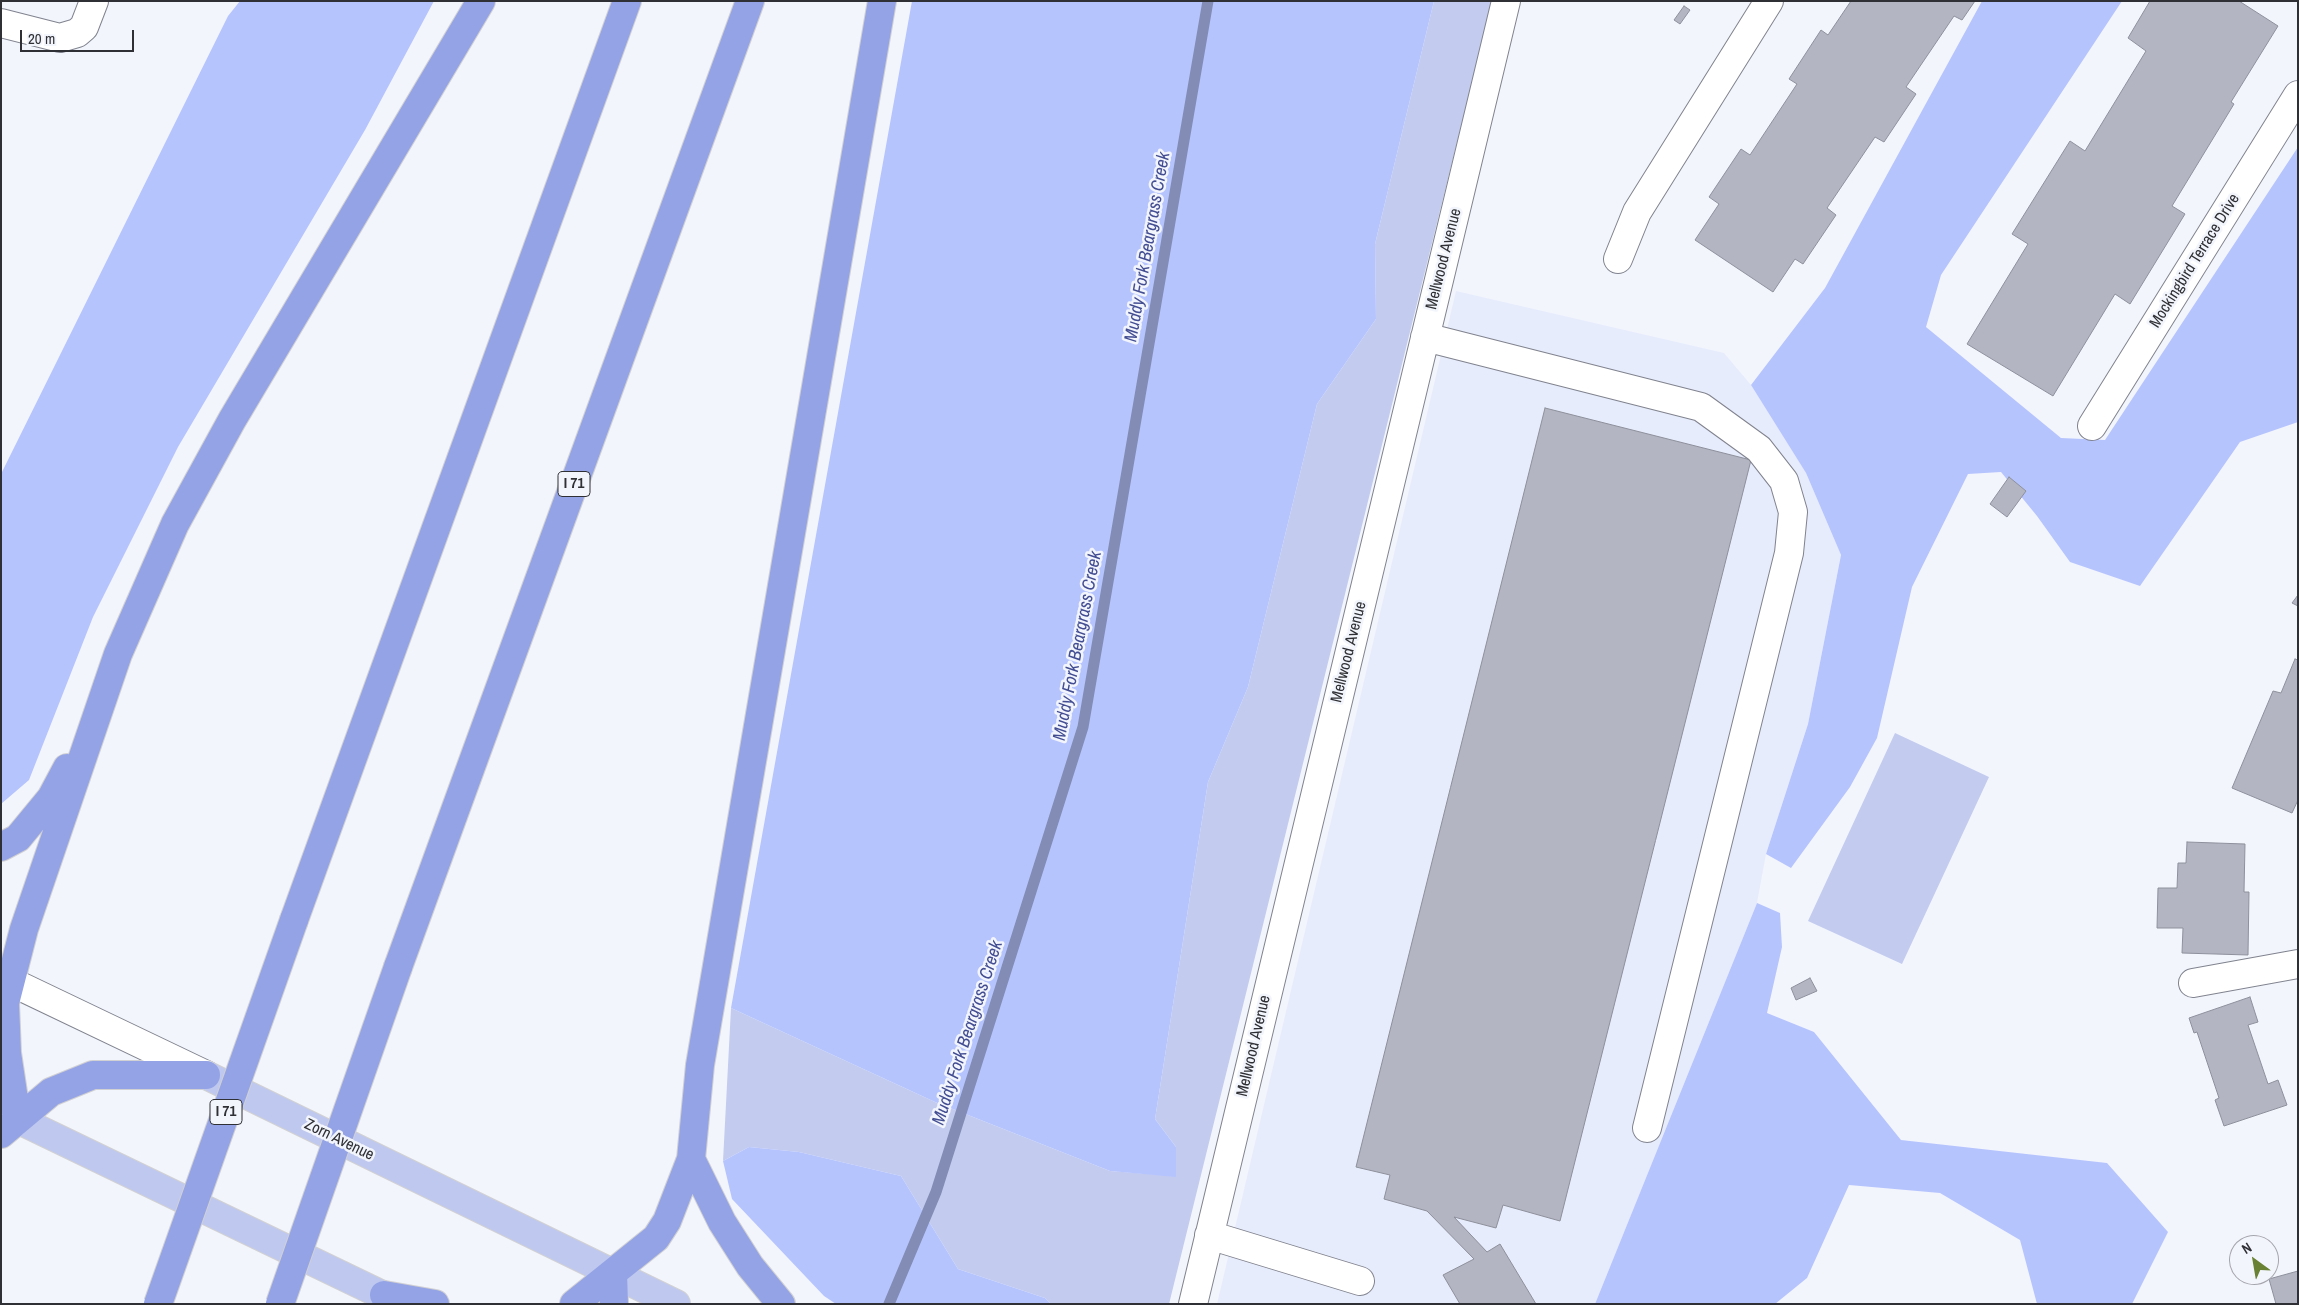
<!DOCTYPE html>
<style>
body{margin:0}
#map{position:relative;width:2299px;height:1305px;overflow:hidden;background:#f3f5fd;font-family:"Archivo Narrow",sans-serif}
canvas{display:block}
.frame{position:absolute;inset:0;border:2px solid #2f3035;pointer-events:none}
.north{position:absolute;left:2229px;top:1235px;width:50px;height:50px;box-sizing:border-box;background:#f3f5fd;border:1px solid #a5a6ad;border-radius:50%;rotate:328deg;font-size:14px;font-weight:700;line-height:20px;text-align:center;color:#2f3035}
.north::after{content:'';display:block;margin:auto;width:18px;height:22px;background:#698133;clip-path:polygon(50% 0,100% 100%,50% 72%,0 100%)}
.scale{position:absolute;left:20px;top:30px;width:114px;height:22px;box-sizing:border-box;border:2px solid #2f3035;border-top:0;padding-left:6px;font-size:15px;line-height:18px;white-space:nowrap;color:#2f3035;-webkit-text-stroke:4px #f3f5fd;paint-order:stroke}
</style>
<div id="map">
<canvas width="2299" height="1305"></canvas>
<div class="frame"></div>
<div class="north">N</div>
<div class="scale">20 m</div>
</div>
<script>
const ctx = document.querySelector('canvas').getContext('2d');
ctx.lineJoin = 'round';
function fill(path, color) { ctx.fillStyle = color; ctx.fill(path, 'evenodd'); }
const toPath = rows => new Path2D(rows.map(r => 'M' + r).join(''));
function strokePath(path, color, width, dash) { ctx.strokeStyle = color; ctx.lineWidth = width; ctx.lineCap = dash ? 'butt' : 'round'; ctx.setLineDash(dash || []); ctx.stroke(path); }
function write(font, color, halo, rows, align = 'center') {
  ctx.font = font + ' "Archivo Narrow",sans-serif'; ctx.lineWidth = 5; ctx.setLineDash([]); ctx.textBaseline = 'middle'; ctx.strokeStyle = halo; ctx.fillStyle = color; for (const [text, x, y, turn = 0] of rows) {
    ctx.save(); ctx.translate(x, y); ctx.rotate((+turn || 0) * Math.PI / 180); ctx.textAlign = isNaN(turn) ? turn : align; if (halo) ctx.strokeText(text, 0, 0); ctx.fillText(text, 0, 0); ctx.restore();
  }
}
fill(toPath([
 [1456,291,1724,353,1751,385,1806,473,1841,555,1808,724,1766,854,1757,903,1595,1304,1217,1304]
]), '#e7ecfc');
fill(toPath([
 [1434,1,1492,1,1169,1304,1051,1304,1045,1298,958,1269,901,1176,799,1152,749,1147,723,1161,731,1008,935,1102,1110,1171,1176,1176,1176,1147,1155,1119,1208,782,1248,687,1317,404,1376,319,1375,244],
 [1895,733,1989,777,1902,964,1808,921]
]), '#c3ccef');
fill(toPath([
 [240,1,434,1,365,130,178,447,93,617,29,780,1,804,1,474,228,16],
 [912,1,1434,1,1375,244,1376,319,1317,404,1248,687,1208,782,1155,1119,1176,1147,1176,1177,1110,1171,935,1102,731,1008],
 [1982,1,2122,1,1941,275,1926,327,2061,438,2105,440,2298,147,2298,422,2240,442,2140,586,2070,562,2037,516,2001,472,1968,474,1912,587,1877,738,1850,787,1791,868,1766,854,1808,724,1841,555,1806,473,1751,385,1825,288],
 [1757,903,1780,913,1782,947,1767,1013,1814,1032,1901,1140,2107,1163,2168,1232,2132,1304,2037,1304,2020,1240,1940,1193,1849,1185,1807,1278,1775,1304,1595,1304],
 [749,1147,799,1152,901,1176,958,1269,1045,1298,1051,1304,836,1304,824,1296,732,1199,723,1161]
]), '#b6c4fe');
strokePath(toPath([
 [889,1304,936,1192,1083,727,1208,1]
]), '#828cb5', 11);
const building = toPath([
 [1851,1,1975,1,1962,20,1954,16,1906,87,1916,94,1884,142,1875,137,1827,208,1836,215,1803,264,1795,259,1773,292,1695,240,1719,204,1709,197,1741,149,1750,155,1797,84,1789,79,1821,30,1828,35,1851,1],
 [2150,1,2239,1,2278,26,2231,102,2234,104,2172,206,2185,214,2130,304,2115,294,2053,396,1967,344,2028,244,2012,234,2070,141,2085,151,2146,51,2128,38,2150,1],
 [1684,6,1690,10,1680,24,1674,20,1684,6],
 [1545,408,1751,460,1560,1221,1503,1205,1496,1228,1454,1217,1487,1252,1500,1244,1536,1304,1460,1304,1443,1275,1474,1259,1427,1211,1384,1199,1390,1175,1356,1167,1545,408],
 [2009,477,2026,491,2007,517,1990,504,2009,477],
 [2298,595,2298,606,2292,603,2298,595],
 [2295,659,2298,660,2298,800,2292,813,2232,788,2273,691,2281,693,2295,659],
 [2187,842,2245,844,2244,892,2249,892,2248,955,2182,953,2183,928,2157,928,2158,888,2177,888,2178,863,2186,863,2187,842],
 [1810,978,1817,991,1796,1000,1791,988,1810,978],
 [2250,997,2258,1022,2248,1025,2268,1084,2278,1080,2287,1105,2224,1126,2215,1100,2219,1098,2197,1032,2194,1033,2189,1018,2250,997],
 [2298,1271,2298,1304,2276,1304,2269,1279,2298,1271]
]);
fill(building, '#b3b6c2');
strokePath(building, '#8e919c', 1);
const minor = toPath([
 [1,23,60,38,77,33,84,27,94,1],
 [1618,259,1637,212,1769,1],
 [1425,337,1701,407,1759,449,1784,481,1793,512,1789,553,1647,1128],
 [2092,426,2298,95],
 [1,977,206,1075],
 [2193,983,2298,964],
 [1209,1235,1360,1281],
 [1193,1304,1506,1]
]);
const major = toPath([
 [206,1075,676,1304],
 [17,1119,401,1304]
]);
const highway = toPath([
 [1,847,18,838,51,798,67,768],
 [294,920,627,1],
 [398,967,750,1],
 [17,1119,7,1053,5,1003,24,929,118,654,175,524,232,420,481,1],
 [1,1134,51,1092,93,1075,206,1075],
 [691,1159,722,1222,750,1266,781,1304],
 [613,1273,614,1304],
 [384,1295,435,1304],
 [574,1304,656,1238,667,1221,691,1159,700,1065,882,1]
]);
strokePath(minor, '#80838e', 30);
strokePath(major, '#d1d1d3', 30);
strokePath(highway, '#d1d1d3', 30);
strokePath(minor, '#fff', 28);
strokePath(major, '#bfc8ef', 28);
strokePath(highway, '#94a3e5', 28);
const highwayBridge = toPath([
 [158,1304,294,920],
 [280,1304,398,967]
]);
strokePath(highwayBridge, '#d1d1d3', 30, []);
strokePath(highwayBridge, '#94a3e5', 28);
for (const [x, y, w] of [
 [574,484,32],
 [226,1112,32]
]) { const box = new Path2D(); box.roundRect(x - w / 2, y - 12.5, w, 25, 4); ctx.fillStyle = '#f3f5fd'; ctx.fill(box); strokePath(box, '#2f3035', 1); }
write('bold 15px', '#2f3035', null, [
 ["I 71",574,484],
 ["I 71",226,1112]
]);
write('16px', '#2f3035', '#f3f5fd', [
 ["Mellwood Avenue",1444,259,-76],
 ["Mockingbird Terrace Drive",2195,261,-58],
 ["Mellwood Avenue",1349,652,-76],
 ["Mellwood Avenue",1254,1046,-77],
 ["Zorn Avenue",339,1140,26]
]);
write('italic 18px', '#424d92', '#f3f5fd', [
 ["Muddy Fork Beargrass Creek",1148,247,-80],
 ["Muddy Fork Beargrass Creek",1078,646,-79],
 ["Muddy Fork Beargrass Creek",968,1033,-72]
]);
</script>
